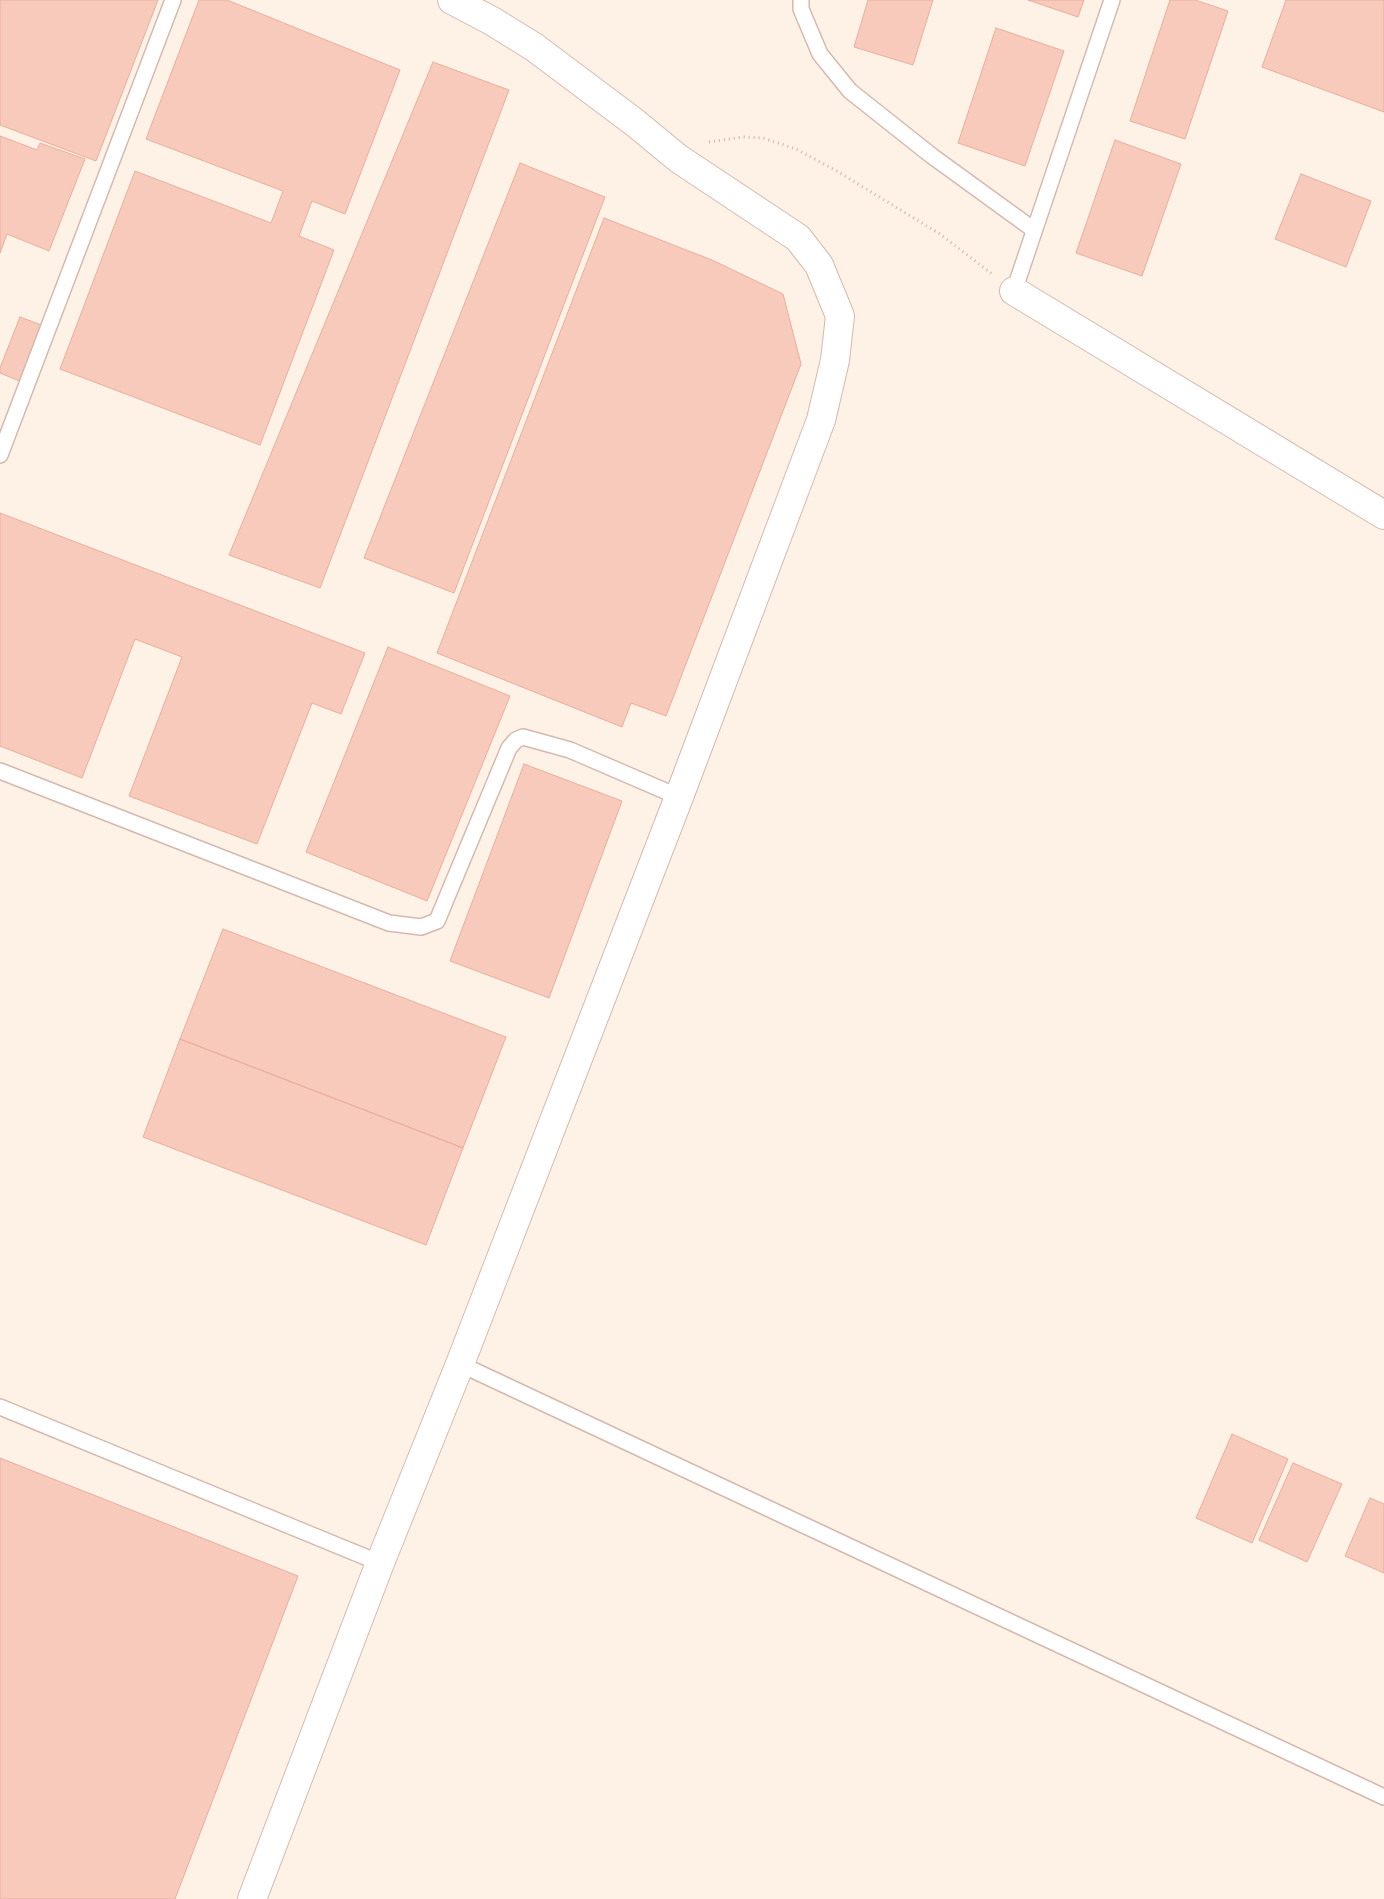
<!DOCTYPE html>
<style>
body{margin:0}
canvas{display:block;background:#fef2e7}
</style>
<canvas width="1384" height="1899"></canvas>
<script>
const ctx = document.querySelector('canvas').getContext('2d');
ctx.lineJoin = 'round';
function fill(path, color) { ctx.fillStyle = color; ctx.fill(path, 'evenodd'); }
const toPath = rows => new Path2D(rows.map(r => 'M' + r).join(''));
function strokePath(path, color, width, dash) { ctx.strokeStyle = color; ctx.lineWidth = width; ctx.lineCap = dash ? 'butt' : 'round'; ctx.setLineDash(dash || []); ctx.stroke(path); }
const building = toPath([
 [0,0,158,0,96,161,0,125,0,0],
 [199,0,227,0,400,70,345,214,312,201,299,236,334,250,260,445,60,369,135,171,271,223,283,191,146,139,199,0],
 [868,0,933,0,913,65,854,47,868,0],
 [1028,0,1084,0,1078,17,1028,0],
 [1170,0,1195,0,1228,11,1185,139,1130,121,1170,0],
 [1286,0,1384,0,1384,112,1262,67,1286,0],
 [996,28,1064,51,1025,166,958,143,996,28],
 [433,62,509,90,320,588,229,555,433,62],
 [0,136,37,150,40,143,85,159,49,251,7,234,0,253,0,136],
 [1115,140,1181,164,1142,276,1076,253,1115,140],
 [520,163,605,197,454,593,364,558,520,163],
 [1301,174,1371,201,1346,267,1275,239,1301,174],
 [604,218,712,260,783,294,801,364,666,716,631,703,622,727,437,653,604,218],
 [20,317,44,326,22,382,0,373,0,368,20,317],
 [0,513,365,653,341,714,312,703,257,844,129,796,182,657,135,639,82,778,0,746,0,513],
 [388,647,510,696,427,901,306,852,388,647],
 [524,764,622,801,549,998,450,961,524,764],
 [223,929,506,1037,463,1148,180,1039,223,929],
 [180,1039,463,1148,426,1245,143,1137,180,1039],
 [1232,1434,1288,1459,1252,1543,1196,1518,1232,1434],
 [0,1458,298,1576,175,1899,0,1899,0,1458],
 [1293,1463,1342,1484,1307,1562,1259,1540,1293,1463],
 [1370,1498,1384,1504,1384,1573,1345,1556,1370,1498]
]);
fill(building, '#f7cabc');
strokePath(building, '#ebad9a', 1);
const lane = toPath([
 [801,0,801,9,820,54,850,91,932,156,1034,230],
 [1014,291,1112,0],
 [0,455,173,0],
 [0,771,389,923,421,927,437,921,509,748,516,740,523,737,570,750,679,797],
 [460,1364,1384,1797],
 [0,1407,380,1563]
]);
const street = toPath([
 [1014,291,1384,515],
 [252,1899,380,1563,460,1364,679,797,821,420,835,360,840,316,819,265,798,238,679,159,634,122,534,47,492,21,452,0]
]);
strokePath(lane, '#d5b9ae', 18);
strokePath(street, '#d5b9ae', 30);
strokePath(toPath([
 [709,142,743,137,763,138,796,149,835,170,940,234,992,274]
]), '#ddad9e', 3, [1, 4]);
strokePath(lane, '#fff', 15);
strokePath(street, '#fff', 28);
</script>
